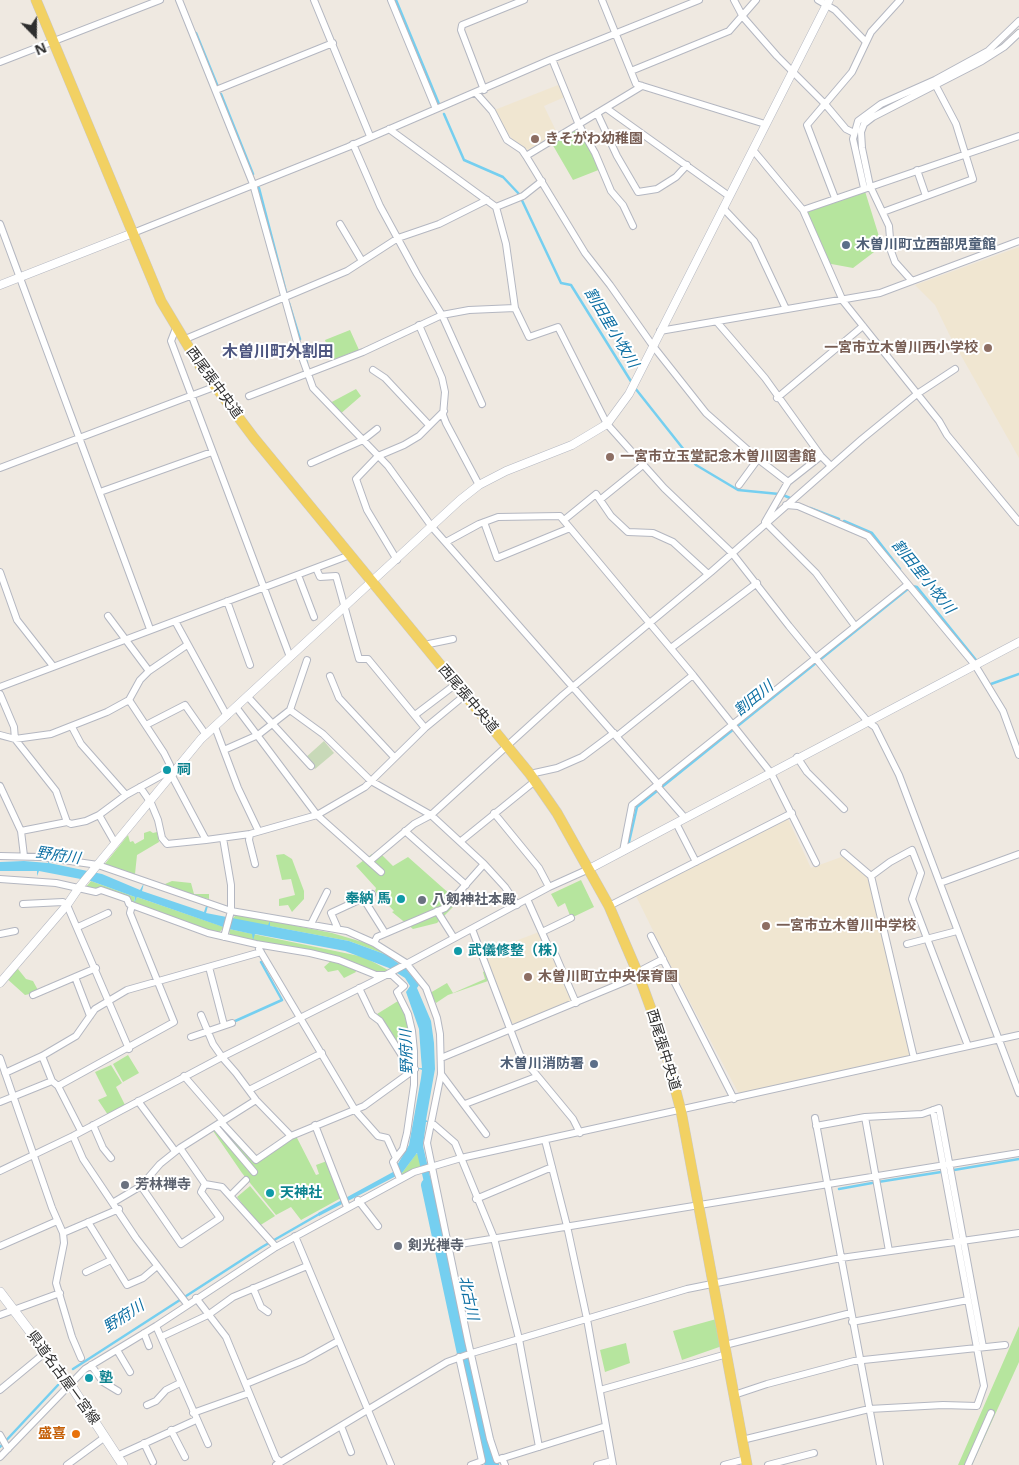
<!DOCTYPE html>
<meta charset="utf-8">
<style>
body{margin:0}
#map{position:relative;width:1019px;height:1465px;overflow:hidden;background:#efe9e1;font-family:"Open Sans",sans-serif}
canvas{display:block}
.north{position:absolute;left:10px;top:10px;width:50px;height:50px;-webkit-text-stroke:4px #fff;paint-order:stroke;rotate:158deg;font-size:14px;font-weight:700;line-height:20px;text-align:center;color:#2e2e2e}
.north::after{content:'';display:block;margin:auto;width:18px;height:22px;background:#2e2e2e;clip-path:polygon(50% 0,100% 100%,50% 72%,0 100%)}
</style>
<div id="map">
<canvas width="1019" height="1465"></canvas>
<div class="north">N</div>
</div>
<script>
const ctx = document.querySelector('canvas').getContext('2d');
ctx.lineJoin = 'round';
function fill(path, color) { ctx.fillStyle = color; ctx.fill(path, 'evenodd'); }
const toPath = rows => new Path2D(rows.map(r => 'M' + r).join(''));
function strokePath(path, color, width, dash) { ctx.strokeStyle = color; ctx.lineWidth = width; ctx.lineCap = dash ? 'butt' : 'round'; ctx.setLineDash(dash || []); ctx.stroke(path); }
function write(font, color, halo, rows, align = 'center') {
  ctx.font = font + ' "Open Sans","Noto Sans JP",sans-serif'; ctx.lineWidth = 4; ctx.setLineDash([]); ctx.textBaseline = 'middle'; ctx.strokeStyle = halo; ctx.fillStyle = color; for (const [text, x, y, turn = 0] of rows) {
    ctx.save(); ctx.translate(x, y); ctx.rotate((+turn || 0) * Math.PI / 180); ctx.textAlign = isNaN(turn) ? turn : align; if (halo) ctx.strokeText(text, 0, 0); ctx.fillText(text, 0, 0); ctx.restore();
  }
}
fill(toPath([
 [558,85,567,96,544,106,557,133,528,150,512,139,492,111],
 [1019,247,1019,458,950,336,935,305,915,285],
 [788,819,811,868,844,856,869,878,911,1055,739,1094,666,957,636,896],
 [539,932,547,949,552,950,573,1001,515,1024,510,1022,484,953]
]), '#f0e6d1');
fill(toPath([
 [579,125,601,169,573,180,551,142],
 [864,188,882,246,853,268,826,263,803,210],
 [350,330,359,350,332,360,325,340],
 [356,389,361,396,339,415,328,404],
 [150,831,153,833,157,832,159,842,137,855,135,874,104,865,128,835,130,842,133,841,135,844,144,839,144,833],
 [284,854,292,859,304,891,304,899,292,912,288,905,279,906,279,899,295,895,291,879,282,880,276,855],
 [372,854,375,859,381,854,393,866,408,857,452,896,443,906,423,914,444,908,453,899,457,903,437,923,413,929,392,912,394,911,375,891,376,888,356,866],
 [581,880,594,907,571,918,565,903,558,907,551,894],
 [91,881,135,897,134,903,137,897,224,927,218,934,86,887],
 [172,881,191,883,194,894,209,894,209,899,169,890,165,884],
 [237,914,332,933,376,946,402,963,400,964,387,955,349,941,232,919],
 [229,929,364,957,388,970,382,975,353,966,356,972,344,978,338,970,328,972,324,967,333,959,230,937],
 [18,969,26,979,33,981,39,992,25,995,5,977],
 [485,971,488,981,448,995,436,1003,430,993,447,983,453,993,485,979,483,972],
 [398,1001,406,1014,410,1030,409,1034,394,1043,377,1014],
 [128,1055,139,1073,123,1082,113,1064],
 [111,1065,122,1083,116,1087,125,1105,108,1115,98,1100,107,1096,95,1072],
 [221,1122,256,1159,295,1134,316,1175,319,1174,316,1165,327,1161,341,1198,301,1220,291,1207,276,1215,242,1173,211,1128],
 [416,1154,418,1154,422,1166,402,1176,402,1173],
 [250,1186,275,1216,259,1226,237,1197],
 [720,1318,725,1345,682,1360,673,1331],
 [1019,1326,1019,1362,972,1465,958,1465],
 [626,1343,630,1363,605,1372,600,1350]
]), '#b6e59e');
fill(toPath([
 [324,741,334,753,315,769,304,759]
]), '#c8d9b8');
fill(toPath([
 [48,858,49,863,102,874,140,890,144,883,142,891,204,912,206,906,208,906,206,913,268,925,270,921,270,926,349,941,387,955,406,969,419,985,417,988,431,1021,434,1043,435,1069,426,1120,429,1122,426,1122,423,1146,436,1202,429,1203,417,1153,402,1173,319,1216,318,1213,393,1172,409,1145,421,1078,422,1070,417,1068,422,1068,421,1057,419,1029,406,992,410,986,405,978,389,968,345,951,255,934,253,940,252,934,229,929,137,897,134,904,135,897,91,881,39,871,37,876,37,871,0,871,0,862,24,861,48,863]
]), '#75cff0');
strokePath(toPath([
 [396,0,439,104],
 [196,33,218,87],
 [221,94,253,174],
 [444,114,464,160,503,177,519,194,561,283,571,285,632,383],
 [259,188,286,292],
 [289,303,300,339],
 [302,348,307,363],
 [635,388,696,465,738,490,779,494],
 [783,495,790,498],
 [810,508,839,519],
 [844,521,872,533,900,569],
 [912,586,917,587,976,660],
 [991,684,1019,674],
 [629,842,637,807,909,588],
 [233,1022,282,1000,261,962],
 [954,1170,1019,1159],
 [878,1182,941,1172],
 [839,1189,872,1183],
 [73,1369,262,1247,321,1213],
 [0,1447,58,1385]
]), '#75cff0', 2.5);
strokePath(toPath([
 [428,1185,483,1442,492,1465]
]), '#75cff0', 14);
const minor = toPath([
 [179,0,253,184,298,346,313,388,388,466,432,527,659,785],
 [314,0,370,136],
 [391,0,436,109],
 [602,0,636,84,765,124],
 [734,0,743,17,777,56,825,104,846,129,854,133],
 [818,0,835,10,866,42],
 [552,59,579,125,595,153,611,191,623,205,633,226],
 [0,62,160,0],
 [631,71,729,31,756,0],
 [216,90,333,43],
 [484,90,461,30,462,25,524,0],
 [476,93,492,111,507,140,522,150,526,156,585,253,610,285,653,346,706,413,758,459,739,485],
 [606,108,729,196],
 [597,113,617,156,638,192,657,189,676,177,687,165],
 [389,129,496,207,506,244,515,308,529,337,558,327,607,424,664,488,732,553,789,626,868,722,875,727,899,775,1019,1093],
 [353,144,380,206,417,274,442,315,482,404],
 [753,150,803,210,843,301,939,421,947,435,1019,522],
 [526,156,642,86],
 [917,170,926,196],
 [864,188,853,139,858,121,881,104,935,80,988,51,1019,21],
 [835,198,807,125,852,72,871,32,900,0],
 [496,207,523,196,542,181],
 [723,208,754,241,786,309],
 [803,210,1019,136],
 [883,212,973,179,956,124,936,86],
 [0,224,150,629],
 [340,224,362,261],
 [133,233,348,147,552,59,699,0],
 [912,281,895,262,891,251,889,226,870,186,862,148,861,132,864,124,873,117,982,61,1004,47,1019,33],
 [717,322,765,378,821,456,831,466],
 [419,325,442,378,445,392,443,415,446,423,479,485],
 [176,328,171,341,290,657],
 [660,331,880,293,1019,241],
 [183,340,347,271,398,238,439,224,487,200],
 [373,370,385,378,429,425],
 [249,396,363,352,442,315,469,310,515,308],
 [777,398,863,326],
 [821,456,788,482,765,522,816,573,855,626],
 [758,459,788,482],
 [311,463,363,440,377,429],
 [0,468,214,387],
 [100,492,212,452],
 [601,499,643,465],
 [786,505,798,506,868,536,975,665,1003,711,1019,755],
 [564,520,596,494,611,516,628,532,653,533,673,542,708,574],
 [484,522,497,558,570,528],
 [446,542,479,524,498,517,560,516,693,675,771,773,816,863],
 [397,560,367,510,356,479,378,456,404,445,419,436,444,411],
 [316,568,320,577,336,576,359,659,368,659,425,728],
 [0,572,17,620,53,666],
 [298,575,314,617],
 [227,601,250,665],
 [108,616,149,671],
 [175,621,227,716],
 [424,645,453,639],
 [671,648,757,583],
 [307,660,290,710,323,734,371,781,431,815,484,864,505,887,517,905],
 [330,676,339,698,394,757],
 [0,687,350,555],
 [0,694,14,727,15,739,56,791,67,822,71,824,86,821,99,815,126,795,164,774,172,776,206,840,250,834,317,815,365,787,425,728,465,695],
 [248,697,311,766],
 [129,700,140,680,149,671,187,645],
 [236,707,317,815,381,872],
 [415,715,456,684],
 [146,725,185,705,206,735],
 [72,727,81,744,126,795],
 [215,727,238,788,258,830],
 [0,735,15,739,51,734,107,712,129,700,164,753,170,765,172,776],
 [617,736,693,675],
 [224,750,258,735,290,710],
 [797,757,807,772,844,809],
 [530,774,557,768,582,757,614,733],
 [0,786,21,831,67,822],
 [657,786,685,818],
 [140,787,151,803,158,820,162,838,167,844,206,840],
 [494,813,539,868,549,887],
 [99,815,115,843],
 [676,823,696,862],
 [21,831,24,856],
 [405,831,466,885],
 [250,834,249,840,255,864],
 [223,838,231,885,231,911,224,937],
 [461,841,535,781],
 [623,851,632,805,907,585],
 [844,853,871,876,914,1058],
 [0,856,42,857,98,865,231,911,347,931,374,943,406,963,426,988,437,1018,440,1034,441,1074,427,1143,468,1341,490,1439,497,1460,606,1426],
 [370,861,414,824,431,815,563,695,711,572,862,439,917,394,955,369],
 [871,876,890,862,912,850,921,873,912,899,968,1046],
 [0,879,56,883,96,892,101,890,127,899,129,904,208,933,256,944,310,953,339,960,376,975,392,975,404,986,397,992,408,1014,412,1031,414,1051,414,1085,407,1133,403,1149,393,1162,400,1179],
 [940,883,1019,854],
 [363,898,385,933],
 [527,899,548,946,552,947,576,1003],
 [23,904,63,902,67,905,129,1049],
 [609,906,792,813],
 [437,911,454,938],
 [311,924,327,892],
 [78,927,108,913],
 [338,929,331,913,372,894],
 [472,929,520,1055,573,1119,580,1133],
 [542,932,571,918],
 [0,934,15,931],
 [651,936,734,1099],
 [374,943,377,937,445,908,484,864],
 [907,944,957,931],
 [259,949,355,1110,378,1136,387,1138,396,1158],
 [209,967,224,1025],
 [638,972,663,959],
 [75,977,90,1016],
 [359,988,372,1015,380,1021,411,1070],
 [33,995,96,968],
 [201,1015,213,1044,222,1057,236,1073,256,1100,291,1136,364,1106,415,1069],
 [191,1037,232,1023],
 [42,1056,52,1081],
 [0,1058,52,1208,63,1233,64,1243,56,1283,72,1337,81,1358],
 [441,1058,639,976],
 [5,1073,42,1056,76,1036,95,1009,127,990,261,952],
 [441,1074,486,1134],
 [184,1076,223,1121],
 [58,1086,174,1022,130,913,132,905],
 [249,1090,322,1053],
 [138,1101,175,1151],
 [0,1102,52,1081,58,1086,81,1131],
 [465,1104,536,1077],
 [865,1117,889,1251],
 [815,1118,880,1465],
 [221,1122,256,1160,291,1136],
 [432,1123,455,1143,494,1238,519,1339,539,1447],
 [93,1125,103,1148,111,1158],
 [315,1125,347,1207],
 [215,1126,254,1172],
 [816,1126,865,1117,922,1114,939,1108,983,1347],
 [73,1136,83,1159,136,1238,187,1304],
 [545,1140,567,1226,587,1319,613,1465],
 [180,1148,205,1184,222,1187,276,1247],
 [0,1171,73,1136,222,1057,384,976,549,887,589,869],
 [141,1186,181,1244,220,1218,201,1192,205,1184],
 [230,1196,246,1180],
 [476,1199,552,1167],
 [358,1200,378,1226],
 [114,1202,141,1186,160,1164,180,1148,256,1100],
 [88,1222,127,1285,143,1278,156,1267],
 [63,1233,119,1209],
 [295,1236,391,1465],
 [0,1246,57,1221],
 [448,1246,1019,1153],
 [86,1272,111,1260],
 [253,1288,261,1307,268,1312],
 [196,1298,226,1337,276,1458,281,1462],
 [0,1315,60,1293],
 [852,1322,968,1300],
 [156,1326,208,1444],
 [144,1333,149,1346],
 [161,1337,208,1315,233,1297,307,1266],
 [725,1345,851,1313],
 [117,1350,130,1372],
 [459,1357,482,1461,471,1465],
 [91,1365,103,1382,118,1391],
 [246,1384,304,1360,338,1341],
 [0,1390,46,1352],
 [600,1390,727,1354],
 [734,1395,767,1384,854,1361,1005,1345],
 [147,1405,156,1401,166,1390,180,1383],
 [193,1413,249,1393],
 [341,1426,351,1452],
 [171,1430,185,1457],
 [0,1435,8,1449],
 [742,1440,869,1409,943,1405,977,1406,984,1386,933,1110],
 [144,1443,153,1462],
 [117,1456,196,1420],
 [0,1457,85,1369,156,1326,276,1247,414,1172,461,1158,1019,1035],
 [502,1458,505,1465],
 [67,1465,105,1437],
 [276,1465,447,1362,472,1353,687,1289,841,1258,1019,1233],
 [597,1465,612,1461],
 [724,1465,746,1459],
 [768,1465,814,1453],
 [968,1465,991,1413]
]);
const tertiary = toPath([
 [0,285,133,233],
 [589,869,1019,642],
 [0,983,67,905,80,886,201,739,460,500,479,485,506,471,572,445,607,424,629,394,829,0]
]);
const secondary = toPath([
 [0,1292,70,1384,123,1465]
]);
const primary = toPath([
 [36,0,161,301,200,366,254,438,530,774,557,813,609,906,639,976,663,1042,681,1111,747,1465]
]);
strokePath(minor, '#b4b7c1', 8);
strokePath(tertiary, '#b4b7c1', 9);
strokePath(secondary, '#b4b7c1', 10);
strokePath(primary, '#c9c9c9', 11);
strokePath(minor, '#fff', 6);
strokePath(tertiary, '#fff', 8);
strokePath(secondary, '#fff', 9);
strokePath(primary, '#f2d163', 10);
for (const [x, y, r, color] of [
 [535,139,5,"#8d6e63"],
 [846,245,5,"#5c6f8a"],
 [988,348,5,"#8d6e63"],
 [610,457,5,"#8d6e63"],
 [167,770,5,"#0f9aa8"],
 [401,899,5,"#0f9aa8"],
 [422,900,5,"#6b7280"],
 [766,926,5,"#8d6e63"],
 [458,951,5,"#0f9aa8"],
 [528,977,5,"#8d6e63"],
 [594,1064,5,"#5c6f8a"],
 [125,1185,5,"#6b7280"],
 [270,1193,5,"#0f9aa8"],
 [398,1246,5,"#6b7280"],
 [89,1378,5,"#0f9aa8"],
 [76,1434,5,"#e8710a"]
]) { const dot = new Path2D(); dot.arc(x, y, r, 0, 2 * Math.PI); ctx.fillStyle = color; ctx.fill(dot); strokePath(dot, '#fff', 2); }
write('bold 14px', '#785e54', '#fff', [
 ["きそがわ幼稚園",545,139],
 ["一宮市立木曽川西小学校",978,348,"right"],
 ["一宮市立玉堂記念木曽川図書館",620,457],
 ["一宮市立木曽川中学校",776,926],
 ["木曽川町立中央保育園",538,977]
], 'left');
write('bold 14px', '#4e5e75', '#fff', [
 ["木曽川町立西部児童館",856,245],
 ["木曽川消防署",584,1064,"right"]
], 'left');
write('14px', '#2e2e2e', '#fff', [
 ["西尾張中央道",214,383,54],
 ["西尾張中央道",468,699,50],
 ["西尾張中央道",663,1050,73],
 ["県道名古屋一宮線",63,1378,54]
]);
write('bold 14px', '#0d838f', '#fff', [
 ["祠",177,770],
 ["奉納 馬",391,899,"right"],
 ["武儀修整（株）",468,951],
 ["天神社",280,1193],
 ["塾",99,1378]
], 'left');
write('bold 14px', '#5b616d', '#fff', [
 ["八剱神社本殿",432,900],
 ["芳林禅寺",135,1185],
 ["剣光禅寺",408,1246]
], 'left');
write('bold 14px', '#c56008', '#fff', [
 ["盛喜",66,1434]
], 'right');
write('italic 15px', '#0d6fa3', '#fff', [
 ["割田里小牧川",611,328,59],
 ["割田里小牧川",923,577,51],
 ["割田川",754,699,-39],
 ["野府川",58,856,8],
 ["野府川",407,1052,-92],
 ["北古川",468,1298,78],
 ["野府川",124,1317,-33]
]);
write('bold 16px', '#4d5680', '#fff', [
 ["木曽川町外割田",278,352]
]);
</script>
